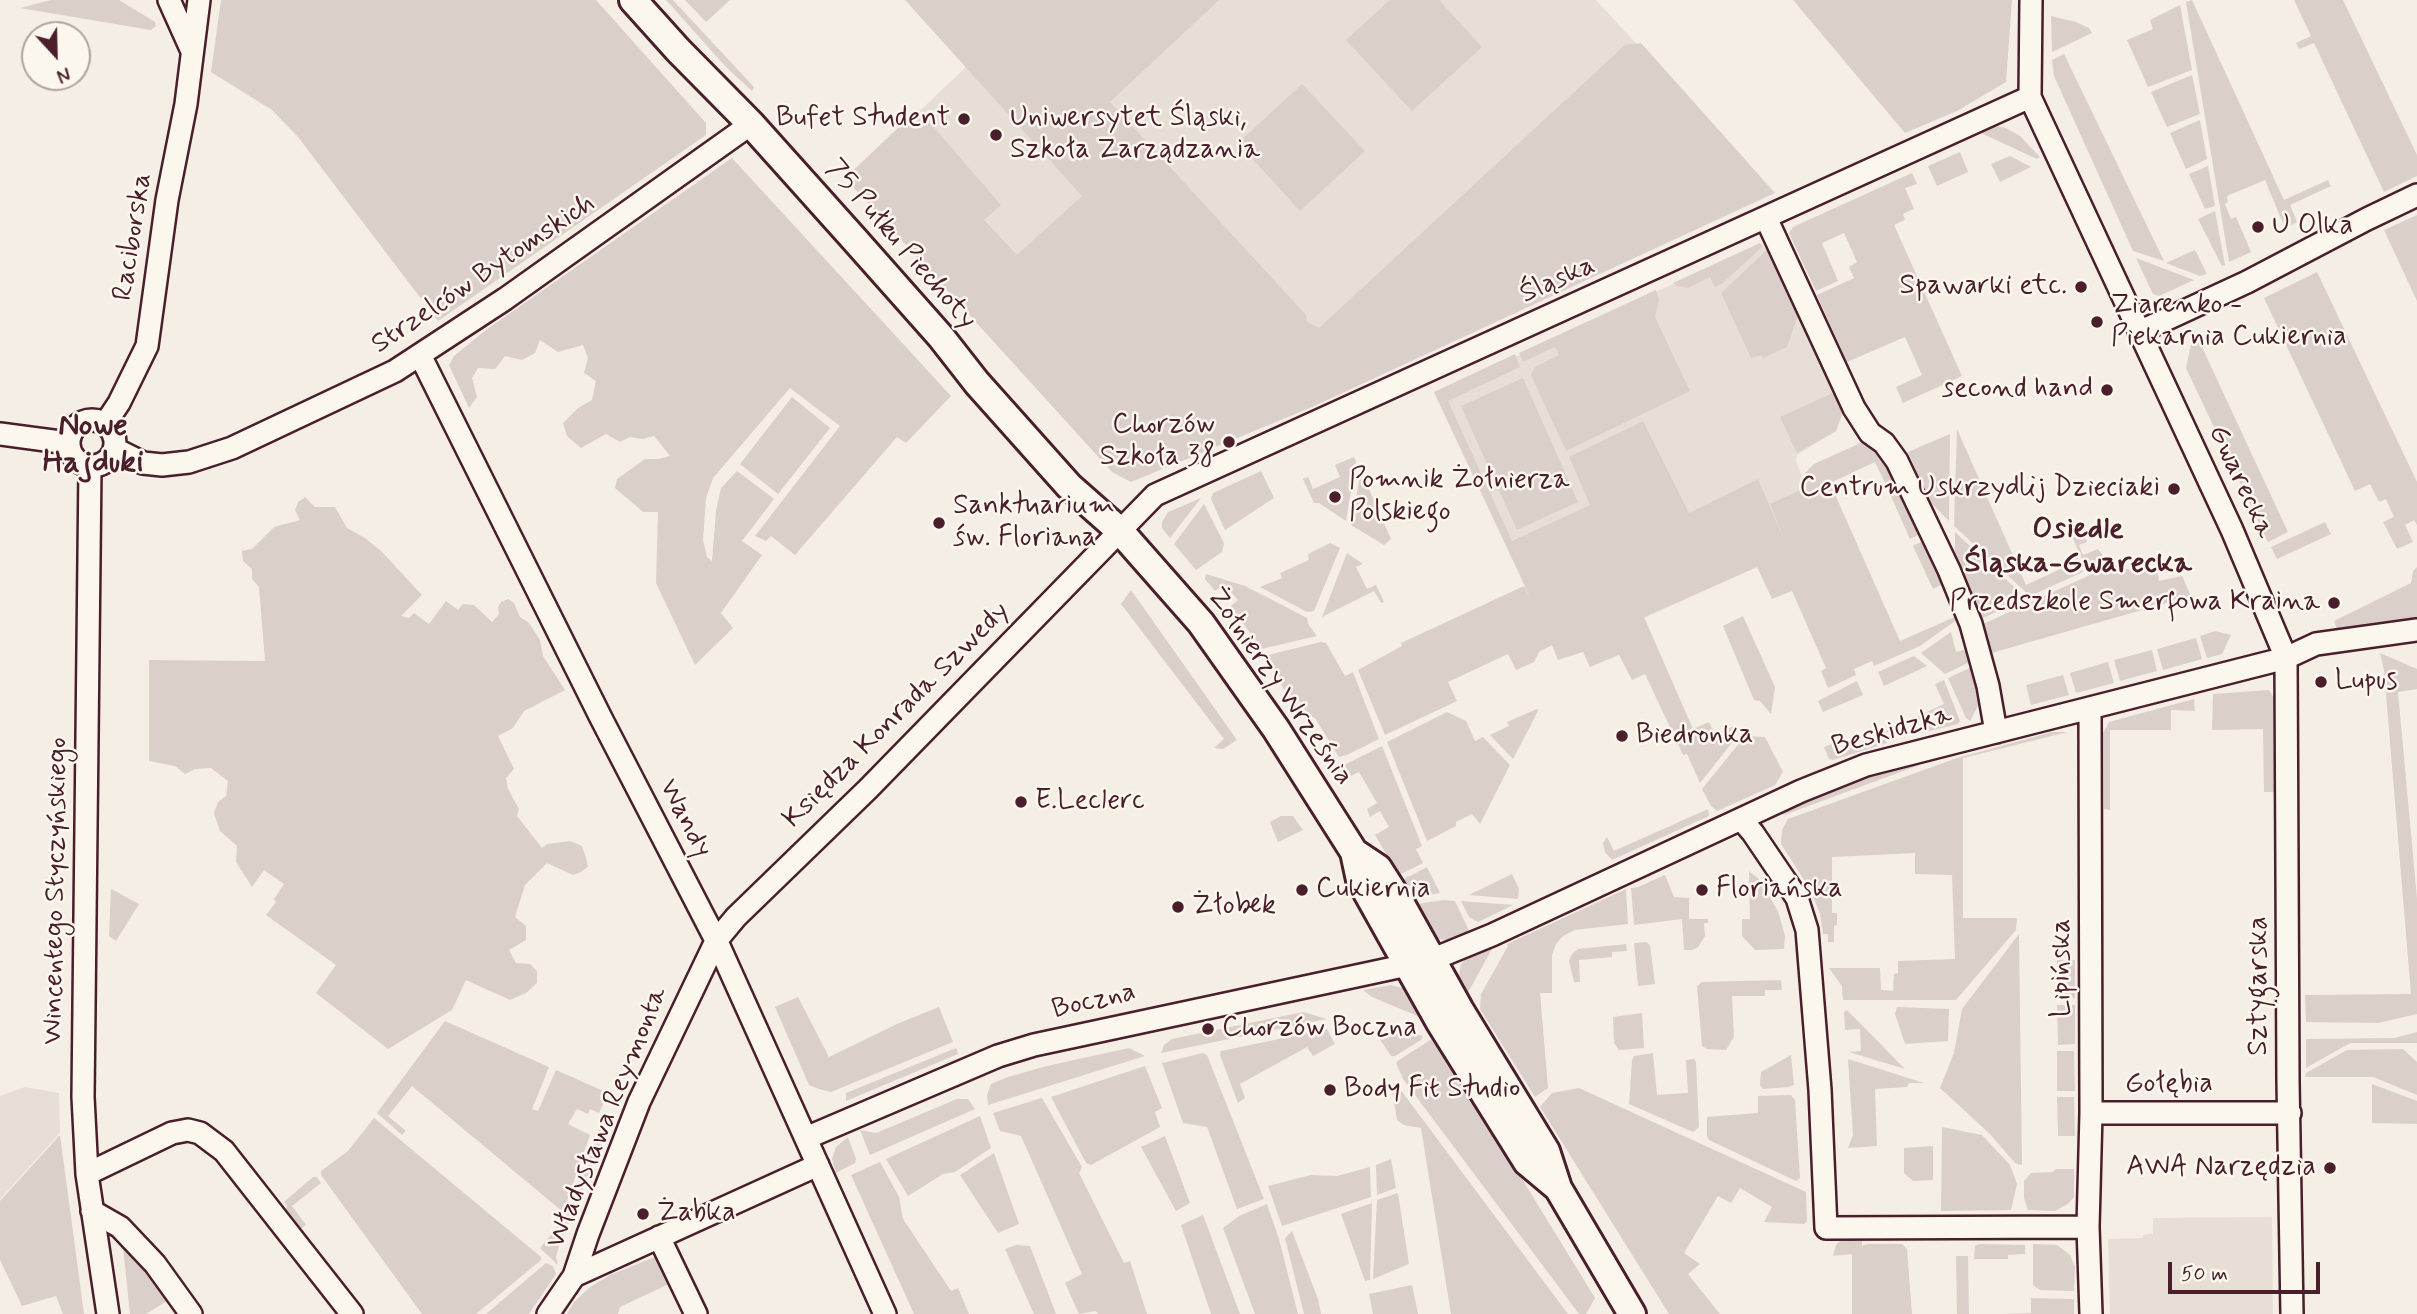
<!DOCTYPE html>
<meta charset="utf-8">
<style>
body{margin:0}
#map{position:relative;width:2417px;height:1314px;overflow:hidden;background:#f4eee4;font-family:Mynerve,sans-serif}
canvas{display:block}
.north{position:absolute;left:21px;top:21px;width:70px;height:70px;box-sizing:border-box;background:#fbf7ec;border:2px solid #b4a19f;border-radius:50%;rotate:158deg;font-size:19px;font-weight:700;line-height:28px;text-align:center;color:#4a1f2b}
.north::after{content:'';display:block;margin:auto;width:24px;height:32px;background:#4a1f2b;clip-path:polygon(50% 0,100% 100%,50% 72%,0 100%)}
.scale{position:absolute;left:2168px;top:1262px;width:152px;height:32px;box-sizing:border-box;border:4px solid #4a1f2b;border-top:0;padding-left:9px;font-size:21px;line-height:24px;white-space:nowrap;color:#4a1f2b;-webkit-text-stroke:5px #fbf7ec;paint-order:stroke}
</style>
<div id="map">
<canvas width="2417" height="1314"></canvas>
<div class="north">N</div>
<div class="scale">50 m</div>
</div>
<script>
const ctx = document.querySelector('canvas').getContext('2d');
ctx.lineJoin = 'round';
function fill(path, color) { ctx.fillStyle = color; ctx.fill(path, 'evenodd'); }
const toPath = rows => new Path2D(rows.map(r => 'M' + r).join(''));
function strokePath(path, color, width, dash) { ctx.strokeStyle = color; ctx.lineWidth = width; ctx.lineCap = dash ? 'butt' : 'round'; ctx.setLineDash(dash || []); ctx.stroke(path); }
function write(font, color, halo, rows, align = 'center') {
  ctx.font = font + ' Mynerve,sans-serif'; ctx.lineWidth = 5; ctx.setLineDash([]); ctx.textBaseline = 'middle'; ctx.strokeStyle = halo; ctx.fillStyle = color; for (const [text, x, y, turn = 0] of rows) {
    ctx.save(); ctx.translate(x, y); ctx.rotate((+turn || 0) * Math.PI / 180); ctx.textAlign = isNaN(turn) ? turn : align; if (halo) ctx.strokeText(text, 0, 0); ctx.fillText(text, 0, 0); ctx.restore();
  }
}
fill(toPath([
 [1195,0,1596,0,1646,54,1320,337,1041,302,911,119,966,67,1058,132],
 [1760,244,1767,250,1836,394,1843,414,1836,431,1797,455,1796,461,1806,487,1771,504,1790,552,1558,657,1435,394],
 [25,1087,59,1093,60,1133,0,1199,0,1096],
 [2272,1217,2273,1314,2110,1314,2108,1239,2143,1238,2143,1235,2153,1234,2153,1218]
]), '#e7dfd6');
fill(toPath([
 [51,0,119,0,155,22,156,26,151,30,20,8],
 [221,0,596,0,706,123,706,135,438,321,298,137,272,110,211,72],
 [666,0,673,0,754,87,752,91,726,67],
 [685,0,730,0,706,22],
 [905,0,1219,0,1110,102,1307,316,1306,321,1319,328,1625,45,1641,43,1775,193,1312,407,1131,482,1112,472,845,178,918,109,1001,205,984,220,1017,255,1082,196],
 [1390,0,1439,0,1482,47,1412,111,1346,40],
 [1793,0,2012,0,2006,82,1957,111,1905,133],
 [2192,0,2284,200,2328,180,2331,186,2290,205,2297,222,2285,228,2265,180,2227,196,2228,202,2225,204,2231,219,2236,217,2251,252,2229,262,2186,2],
 [2294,0,2343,0,2417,155,2417,176,2384,192,2314,43,2299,49,2296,43,2311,36],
 [2180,5,2192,70,2148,87,2127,40,2153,29,2150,20],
 [2051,16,2076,22,2089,28,2092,33,2052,52],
 [2064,54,2164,261,2133,251,2054,76,2052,60],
 [2192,75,2200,114,2167,127,2151,92],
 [1302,84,1365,151,1300,211,1238,143],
 [2200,120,2207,159,2186,169,2170,133],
 [1990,125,2006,128,2020,136,2040,157,2037,159,1983,134,1980,128],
 [1960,152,1968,172,1937,186,1928,166],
 [2010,156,2031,167,2000,182,1991,164],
 [732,158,951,396,906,443,897,437,795,555,771,536,766,541,755,536,840,426,790,388,713,478,706,498,703,540,707,557,712,561,716,511,721,488,737,471,774,499,742,541,762,555,721,613,733,628,695,665,656,583,658,512,643,512,615,488,617,479,645,459,658,459,670,456,654,436,642,439,630,437,620,442,606,434,581,448,567,436,563,423,578,408,592,400,596,381,584,373,588,358,583,345,558,352,540,340,535,353,522,360,505,356,495,369,478,368,472,378,477,397,469,408,449,365,454,356,486,330],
 [2208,166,2215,206,2205,209,2189,174],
 [1912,173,1917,184,1905,188,1914,209,1903,214,1905,220,1894,225,1962,376,1903,403,1896,387,1922,375,1905,337,1847,362,1817,295,1854,278,1849,267,1857,262,1844,233,1822,243,1838,281,1816,291,1789,233,1793,227],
 [2215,211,2225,265,2222,266,2198,219],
 [2417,215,2417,301,2384,230],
 [1760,243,1763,246,1723,283,1715,287,1710,277,1688,288,1677,286,1673,283],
 [1767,250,1798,315,1787,347,1763,358,1761,355,1751,358,1721,293],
 [2195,250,2207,274,2200,276,2166,263],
 [2136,258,2194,280,2159,296,2153,294],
 [2317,272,2417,482,2417,525,2414,520,2405,525,2413,542,2397,549,2383,522,2394,517,2386,499,2379,502,2370,484,2355,491,2264,298],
 [1656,290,1659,300,1655,317,1690,391,1566,451,1531,375,1535,367,1559,355,1555,347,1523,362,1519,353],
 [2194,330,2288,532,2268,542,2186,368],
 [1515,354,1520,367,1448,401,1512,541,1590,505,1569,457,1643,421,1689,513,1758,479,1786,544,1770,504,1806,487,1805,473,1814,464,1865,441,1887,460,1898,483,1887,487,1875,462,1830,483,1900,641,1957,616,1958,619,1920,646,1874,666,1872,661,1854,669,1856,675,1828,688,1821,671,1826,668,1792,591,1772,599,1757,567,1644,617,1693,729,1709,722,1713,730,1718,732,1737,725,1739,730,1733,732,1735,739,1700,783,1687,754,1683,755,1645,674,1632,680,1619,655,1590,667,1583,652,1558,660,1552,645,1539,652,1534,662,1516,670,1508,654,1448,682,1457,701,1385,735,1358,670,1402,646,1401,643,1524,586,1531,599,1434,392],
 [1523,378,1578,502,1517,530,1461,406],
 [1835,392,1842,414,1836,431,1797,453,1780,417],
 [792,397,830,428,778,494,740,464],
 [1957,429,2026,585,2071,564,2069,561,2077,557,2083,572,2030,596,1954,526],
 [1950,434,1949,521,1930,502,1908,452],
 [1354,457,1356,461,1346,521,1319,503,1314,503,1303,479,1308,477,1313,489,1340,477,1335,465],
 [1261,471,1274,498,1225,530,1211,499,1213,493],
 [1361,471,1391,539,1384,545,1351,525],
 [1900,490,1920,534,1910,539,1890,494],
 [305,497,315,507,335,507,347,528,365,538,382,552,422,595,401,616,409,618,414,613,429,624,446,601,458,610,463,604,474,605,492,622,499,614,498,607,501,602,508,599,514,603,520,617,529,623,540,640,543,656,565,690,524,711,513,728,498,736,514,769,506,778,508,789,519,809,517,816,542,848,547,844,570,841,582,846,586,858,588,867,581,872,573,875,547,863,525,885,515,917,526,926,526,940,509,950,516,963,530,964,537,971,537,983,526,993,510,1000,466,980,452,1010,388,1049,316,993,336,965,266,915,276,902,274,899,284,884,264,870,252,887,236,862,237,846,220,831,214,813,218,802,226,796,228,781,211,768,195,769,185,774,175,766,149,761,149,660,265,661,259,587,252,579,252,569,243,561,242,551,252,549,274,527,300,520,295,510,298,502],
 [1201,498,1170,538,1162,528,1162,522,1168,512],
 [1204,504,1224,543,1222,552,1196,570,1174,544],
 [2325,522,2331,534,2277,559,2271,547],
 [2081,529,2087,542,2079,545,2083,555,2098,549,2108,562,2087,570,2071,534],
 [1955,532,2026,598,1981,619,1955,557],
 [1923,541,1943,584,1933,589,1913,546],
 [1330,543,1340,548,1314,611,1307,612,1260,587,1282,578,1280,573,1309,560,1308,554],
 [1347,553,1363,564,1356,567,1367,589,1376,585,1384,602,1381,603,1374,591,1322,617],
 [2114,564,2130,570,2157,568,2159,581,2182,576,2191,596,1988,654,1981,625],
 [2417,567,2417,623,2338,632,2334,621,2411,583,2413,571],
 [1206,574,1245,586,1307,618,1308,624,1317,636,1261,649,1231,606,1238,600,1224,584,1215,591,1205,579],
 [1131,590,1237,740,1223,749,1214,748,1224,739,1121,604],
 [1743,616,1775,687,1771,714,1760,701,1754,700,1723,626],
 [2215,631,2231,635,2222,654,2207,658,2200,636],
 [1951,632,1956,652,1967,649,1970,662,1945,674,1921,653],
 [2196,638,2202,659,2163,670,2157,649],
 [1321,642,1326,643,1345,676,1353,672,1379,739,1347,755,1339,757,1315,718,1307,714,1297,697,1291,701,1266,660,1268,655],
 [2152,650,2157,671,2120,681,2114,660],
 [2380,653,2417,669,2417,689,2398,692,2417,899,2417,1014,2378,1023,2306,1022,2305,995,2411,994,2384,670],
 [1914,656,1927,666,1884,686,1878,672],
 [2108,662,2114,683,2076,693,2070,673],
 [1970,668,1979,704,1970,721,1966,718,1948,678],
 [2063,675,2069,695,2031,705,2026,685],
 [1944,680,1960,721,1958,724,1917,734,1918,729,1947,715,1943,708,1910,724,1908,721,1944,704,1935,684],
 [1857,681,1863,695,1823,712,1818,701],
 [2269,690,2278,704,2278,792,2264,792,2263,729,2212,730,2213,694],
 [2194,699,2195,711,2171,710,2171,730,2110,730,2110,810,2104,809,2103,733,2109,722],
 [1537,709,1538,711,1513,759,1490,735,1509,726,1507,722],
 [1447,712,1466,721,1475,741,1483,737,1510,765,1480,824,1472,814,1456,822,1456,826,1427,841,1387,742],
 [1900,725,1901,727,1884,734,1887,743,1833,760,1829,759,1824,747,1835,743,1839,752],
 [2052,732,2068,732,1963,758,1963,918,2017,918,2016,930,1956,1000,1843,1000,1842,986,1829,968,1880,968,1881,990,1893,991,1894,974,1898,973,1898,961,1955,959,1952,875,1915,874,1915,853,1832,857,1832,913,1837,913,1837,925,1834,926,1834,942,1828,942,1828,934,1823,934,1820,914,1810,889,1781,844,1782,830,1788,819,1957,758],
 [1745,736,1765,737,1783,772,1775,785,1717,811,1711,806,1702,789],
 [1382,746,1422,846,1416,849,1423,863,1399,875,1375,835,1389,827,1380,811,1370,817,1367,809,1377,803,1359,772,1351,776,1344,765],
 [1934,757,1933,760,1784,815,1781,809,1864,776],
 [1708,809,1709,816,1612,860,1605,852,1603,843,1607,837,1614,851],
 [1281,816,1293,816,1303,830,1278,842,1270,822],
 [1427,867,1440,893,1411,898,1403,883,1404,879],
 [1749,871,1759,879,1778,911,1785,936,1784,949,1755,950,1742,936,1742,919,1750,919],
 [1512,874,1519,889,1518,899,1469,895],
 [1665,875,1674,897,1689,898,1689,919,1708,919,1708,923,1704,923,1705,936,1698,947,1692,950,1684,950,1682,919,1634,925,1631,888,1638,887],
 [111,889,139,904,116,941,109,936],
 [1626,889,1628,924,1575,930,1563,936,1556,944,1552,955,1552,993,1540,993,1548,1088,1535,1097,1480,1009,1481,994,1508,946,1507,944],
 [1444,900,1455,901,1470,933,1450,940,1435,939,1416,904],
 [1461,901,1513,905,1478,922,1469,917],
 [2019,934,2022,1165,2015,1163,1991,1135,1940,1088,1954,1053,1962,1009],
 [1646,942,1650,945,1655,984,1638,986,1634,943],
 [1626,944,1627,951,1612,952,1612,957,1579,960,1580,982,1574,982,1569,961,1572,954,1578,949],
 [1490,945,1493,947,1465,998,1458,980,1461,964,1473,952],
 [2057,960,2075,960,2075,998,2057,999],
 [1781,980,1782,990,1765,990,1765,996,1732,996,1734,1037,1726,1050,1707,1049,1702,1046,1697,986,1702,982],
 [1391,985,1406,989,1422,1018,1372,997,1363,990],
 [798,997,829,1057,897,1024,939,1007,953,1042,831,1092,819,1089,809,1085,775,1007],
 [2057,1005,2075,1005,2075,1044,2058,1045],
 [1897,1007,1949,1009,1948,1041,1905,1044,1895,1014],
 [1847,1010,1905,1069,1849,1052,1861,1051,1860,1029,1845,1030,1844,1012],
 [1303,1012,1327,1019,1161,1053,1164,1045,1172,1039],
 [1642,1013,1644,1048,1619,1050,1614,1043,1613,1017],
 [445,1021,549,1067,532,1109,538,1111,556,1070,608,1093,599,1113,590,1109,588,1114,577,1109,568,1124,590,1135,563,1212,412,1086,388,1116,406,1131,402,1135,377,1113],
 [1327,1029,1335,1044,1313,1056,1307,1047,1240,1084,1245,1098,1238,1103,1220,1055,1221,1051],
 [1373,1029,1420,1035,1423,1036,1421,1040,1395,1056,1391,1056],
 [2417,1032,2417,1043,2350,1043,2306,1068,2306,1039,2394,1038],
 [1435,1037,1595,1298,1586,1314,1579,1314,1403,1079,1396,1063,1399,1060],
 [956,1048,958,1054,846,1101,846,1093],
 [1129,1048,1145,1056,988,1105,987,1095,991,1084,1008,1077,1047,1066],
 [2403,1049,2417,1062,2417,1095,2373,1077,2305,1077,2306,1073,2347,1050],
 [2057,1051,2074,1051,2075,1091,2057,1091],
 [1203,1053,1207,1055,1264,1199,1237,1209,1207,1127,1183,1123,1162,1063],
 [1653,1053,1657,1095,1688,1093,1686,1060,1694,1059,1696,1062,1699,1127,1693,1132,1629,1104,1632,1060,1634,1056],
 [1791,1055,1794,1085,1789,1087,1763,1089,1760,1085,1761,1072],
 [1848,1059,1924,1083,1909,1083,1907,1087,1875,1089,1877,1146,1848,1148,1853,1135],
 [1145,1066,1162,1108,1155,1112,1160,1127,1091,1165,1086,1163,1051,1097],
 [2372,1084,2417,1101,2417,1124,2372,1123],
 [1397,1085,1568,1314,1451,1314,1421,1128,1404,1125,1397,1120,1392,1090],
 [1579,1088,1806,1192,1807,1221,1804,1224,1764,1222,1772,1207,1740,1188,1731,1203,1718,1196,1684,1253,1700,1264,1688,1274,1720,1314,1669,1314,1540,1107,1552,1093],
 [1791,1095,1795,1100,1800,1178,1796,1181,1709,1140,1707,1136,1707,1117,1758,1113,1758,1096],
 [2057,1097,2074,1097,2075,1136,2058,1136],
 [1042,1098,1082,1167,1079,1173,1124,1263,1130,1261,1147,1314,1098,1314,1096,1311,1079,1314,1065,1283,1082,1274,1021,1136,1000,1131,993,1113],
 [957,1099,968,1099,975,1109,870,1155,860,1130,876,1133],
 [980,1116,991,1148,955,1172,943,1174,908,1196,886,1159],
 [374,1118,541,1257,541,1260,476,1314,422,1314,321,1175,321,1171,348,1151],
 [602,1122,609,1125,558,1249,556,1257,558,1265,540,1248,566,1217],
 [1942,1127,1982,1135,2010,1165,2017,1184,2011,1210,1941,1211],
 [60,1135,84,1314,63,1314,56,1296,22,1306,0,1260,0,1201],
 [1165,1136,1190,1203,1176,1211,1141,1147],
 [848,1137,856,1159,855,1163,836,1173,832,1159,836,1147],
 [1933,1146,1933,1180,1913,1181,1904,1173,1904,1148],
 [994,1153,1019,1224,998,1233,960,1175],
 [1391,1159,1396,1188,1377,1195,1376,1165],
 [880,1162,899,1197,903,1219,951,1291,958,1288,969,1314,914,1314,851,1175],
 [1370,1167,1371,1197,1282,1226,1268,1186,1311,1175,1337,1176],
 [2056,1169,2074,1169,2074,1197,2068,1204,2055,1211,2028,1210,2024,1198,2024,1181,2031,1173,2053,1172],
 [313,1177,317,1177,321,1183,292,1206,306,1225,299,1230,286,1212,287,1206,284,1202],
 [1398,1193,1409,1264,1373,1279,1377,1200],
 [1372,1203,1370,1280,1365,1281,1341,1214],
 [1267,1204,1279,1239,1298,1314,1255,1314,1223,1228,1239,1216],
 [1203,1215,1240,1314,1211,1314,1181,1225],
 [1292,1231,1318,1299,1321,1314,1304,1314,1285,1238],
 [1862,1237,1862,1246,1867,1244,1902,1244,1907,1249,1912,1314,1852,1314,1852,1254,1833,1256,1836,1245,1843,1238],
 [1979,1244,2025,1245,2025,1254,2008,1255,2008,1259,1974,1259,1975,1246],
 [2033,1244,2057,1245,2070,1255,2075,1267,2074,1291,2040,1290,2033,1285],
 [1016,1245,1030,1246,1056,1314,1034,1314,1005,1249],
 [123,1247,134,1250,170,1299,146,1314,130,1314],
 [1956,1256,1968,1256,1969,1314,1957,1314],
 [655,1257,671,1283,620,1307,618,1314,567,1314,574,1302,589,1288,610,1275],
 [546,1263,553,1266,556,1274,529,1314,486,1314],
 [1412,1285,1418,1314,1373,1314,1369,1294],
 [2031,1298,2074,1299,2074,1314,1999,1314,2031,1313]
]), '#dbd0c9');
const minor = toPath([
 [169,0,191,49],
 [2031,0,2030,97,2232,530,2286,658,2288,1081,2292,1314],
 [1766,218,1854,408,1870,433,1884,443,1897,461,1949,570,1971,624,1988,686,1996,732],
 [2139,332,2247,282,2367,219,2417,195],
 [421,357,601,718,719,946,885,1314],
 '69 443a23 23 0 1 1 46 0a23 23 0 1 1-46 0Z',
 [105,424,119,403,147,346,167,200,186,104,199,0],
 [0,434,68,443],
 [115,449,143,463,162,465,189,462,232,448,395,371,505,299,751,124],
 [90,467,83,1097,87,1174,108,1314],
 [1741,819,1753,833,1797,898,1807,930,1820,1090,1826,1228,2088,1227,2091,1314],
 [2091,1113,2290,1113],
 [806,1138,998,1056,1034,1045,1431,960,1492,935,1801,791,1866,765,2286,658,2316,644,2417,630],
 [87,1174,172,1133,188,1130,200,1133,224,1151,352,1314],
 [92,1211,120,1227,155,1264,191,1314],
 [2088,1227,2091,1113,2090,709],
 [659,1237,696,1314],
 [574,1276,818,1165],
 [548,1314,574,1276,588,1234,639,1102,716,941,736,917,868,789,1155,495,2030,97]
]);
const major = toPath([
 [633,0,678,50,751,124,855,240,941,337,977,383,1069,486,1120,531,1201,623,1276,729,1354,852,1360,880,1439,1021,1527,1162,1558,1188],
 [1354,852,1378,868,1401,904,1460,1010,1546,1151,1558,1188,1632,1314]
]);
strokePath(minor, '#4a1f2b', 26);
strokePath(major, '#4a1f2b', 32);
strokePath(minor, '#fbf7ec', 21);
strokePath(major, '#fbf7ec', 26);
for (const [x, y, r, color] of [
 [964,119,7,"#4a1f2b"],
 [996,135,7,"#4a1f2b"],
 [2258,227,7,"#4a1f2b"],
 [2081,287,7,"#4a1f2b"],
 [2097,322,7,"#4a1f2b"],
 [2107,390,7,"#4a1f2b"],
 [1229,442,7,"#4a1f2b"],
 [2174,489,7,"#4a1f2b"],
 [1335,497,7,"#4a1f2b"],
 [939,523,7,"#4a1f2b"],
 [2334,603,7,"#4a1f2b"],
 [2321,682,7,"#4a1f2b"],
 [1622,736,7,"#4a1f2b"],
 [1021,802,7,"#4a1f2b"],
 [1302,890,7,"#4a1f2b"],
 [1702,890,7,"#4a1f2b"],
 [1178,907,7,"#4a1f2b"],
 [1208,1029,7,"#4a1f2b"],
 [1330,1090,7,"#4a1f2b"],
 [2330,1168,7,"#4a1f2b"],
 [643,1214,7,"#4a1f2b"]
]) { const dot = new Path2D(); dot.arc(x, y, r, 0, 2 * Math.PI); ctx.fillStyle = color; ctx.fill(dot); strokePath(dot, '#fbf7ec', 2.5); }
write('28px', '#4a1f2b', '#fbf7ec', [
 ["Bufet Student",950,119,"right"],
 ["Uniwersytet Śląski,",1010,119],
 ["Szkoła Zarządzania",1010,151],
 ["U Olka",2272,227],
 ["Spawarki etc.",2067,287,"right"],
 ["Ziarenko -",2111,306],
 ["Piekarnia Cukiernia",2111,338],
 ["second hand",2093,390,"right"],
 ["Chorzów",1215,426,"right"],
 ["Szkoła 38",1215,458,"right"],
 ["Pomnik Żołnierza",1349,481],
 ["Polskiego",1349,513],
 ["Centrum Uskrzydlij Dzieciaki",2160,489,"right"],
 ["Sanktuarium",953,507],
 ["św. Floriana",953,539],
 ["Przedszkole Smerfowa Kraina",2320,603,"right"],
 ["Lupus",2335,682],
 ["Biedronka",1636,736],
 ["E.Leclerc",1035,802],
 ["Cukiernia",1316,890],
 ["Floriańska",1716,890],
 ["Żłobek",1192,907],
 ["Chorzów Boczna",1222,1029],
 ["Body Fit Studio",1344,1090],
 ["AWA Narzędzia",2316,1168,"right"],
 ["Żabka",657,1214]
], 'left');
write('28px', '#4a1f2b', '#fbf7ec', [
 ["Raciborska",134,237,-81],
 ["75 Pułku Piechoty",900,245,49],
 ["Strzelców Bytomskich",484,275,-34],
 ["Śląska",1558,281,-24],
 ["Gwarecka",2240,482,65],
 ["Żołnierzy Września",1279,687,55],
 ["Księdza Konrada Szwedy",897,716,-45],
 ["Beskidzka",1892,732,-16],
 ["Wandy",684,819,63],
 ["Wincentego Styczyńskiego",57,891,-89],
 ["Lipińska",2063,968,-90],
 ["Sztygarska",2260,986,-90],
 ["Boczna",1094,1002,-13],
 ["Gołębia",2169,1085],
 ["Władysława Reymonta",608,1118,-68]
]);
write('bold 30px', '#4a1f2b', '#fbf7ec', [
 ["Osiedle",2078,531],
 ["Śląska-Gwarecka",2078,565]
]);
write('bold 32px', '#4a1f2b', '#fbf7ec', [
 ["Nowe",93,427],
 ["Hajduki",93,464]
]);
</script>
